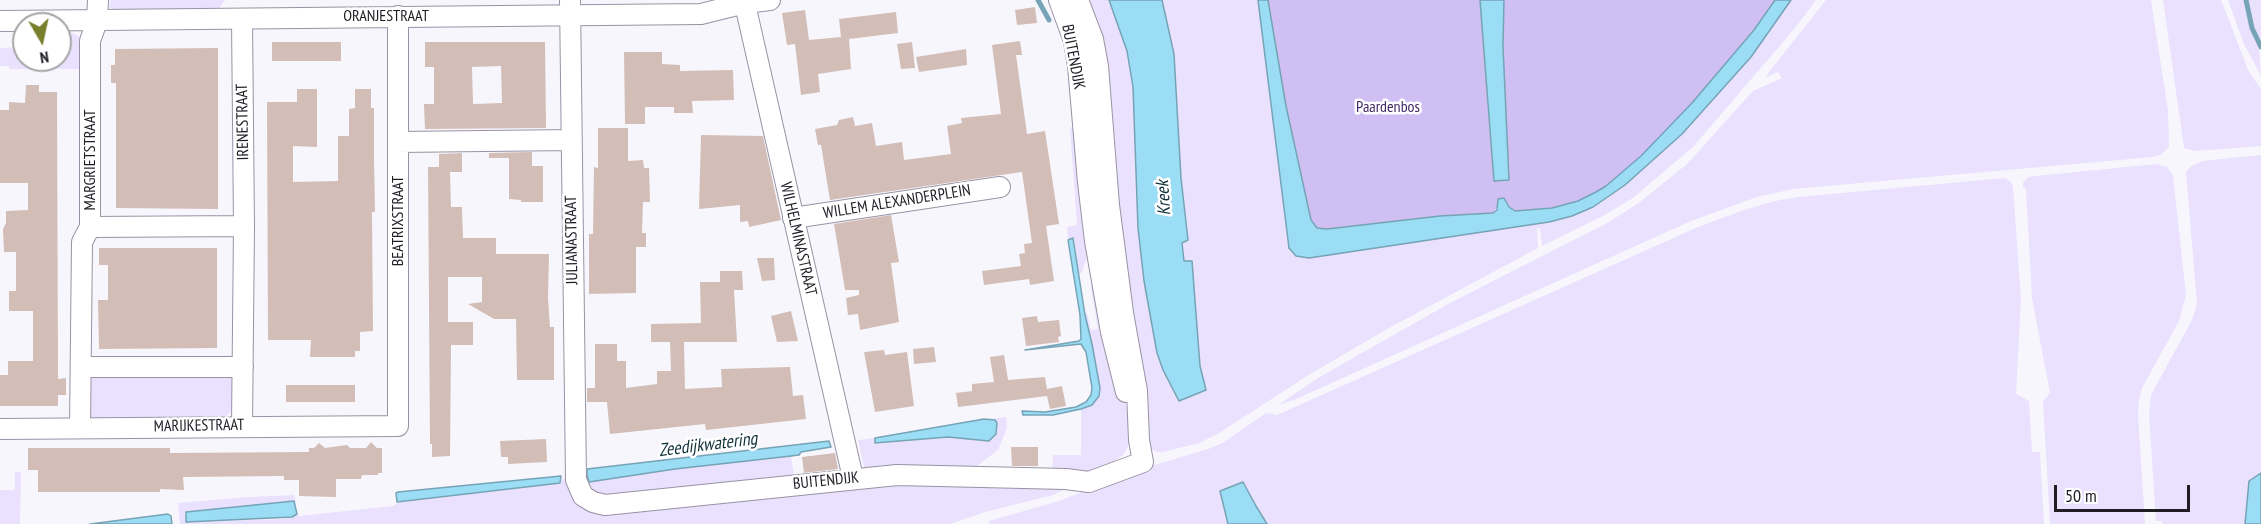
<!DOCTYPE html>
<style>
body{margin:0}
#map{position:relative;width:2261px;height:524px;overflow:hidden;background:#f8f6fd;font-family:"PT Sans Narrow",sans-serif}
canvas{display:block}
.north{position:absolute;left:12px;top:12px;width:60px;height:60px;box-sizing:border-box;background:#fff;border:2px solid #a5a5a7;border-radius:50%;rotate:171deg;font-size:16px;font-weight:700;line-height:24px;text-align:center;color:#1f1d24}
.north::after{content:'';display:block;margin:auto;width:21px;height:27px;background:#797f2a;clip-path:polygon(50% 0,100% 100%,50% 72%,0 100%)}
.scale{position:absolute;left:2054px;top:485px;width:136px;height:27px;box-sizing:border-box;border:3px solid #1f1d24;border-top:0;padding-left:8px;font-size:18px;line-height:21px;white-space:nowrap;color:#1f1d24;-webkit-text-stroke:4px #fff;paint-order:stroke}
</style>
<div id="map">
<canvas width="2261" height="524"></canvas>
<div class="north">N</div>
<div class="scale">50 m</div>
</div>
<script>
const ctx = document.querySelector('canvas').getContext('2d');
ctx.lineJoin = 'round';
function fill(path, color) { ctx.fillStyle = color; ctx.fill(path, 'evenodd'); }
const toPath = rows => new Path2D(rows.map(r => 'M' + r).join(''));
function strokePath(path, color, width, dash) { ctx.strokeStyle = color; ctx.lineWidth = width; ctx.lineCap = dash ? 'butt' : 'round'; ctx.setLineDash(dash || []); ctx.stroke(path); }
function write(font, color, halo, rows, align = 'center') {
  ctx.font = font + ' "PT Sans Narrow",sans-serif'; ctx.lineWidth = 5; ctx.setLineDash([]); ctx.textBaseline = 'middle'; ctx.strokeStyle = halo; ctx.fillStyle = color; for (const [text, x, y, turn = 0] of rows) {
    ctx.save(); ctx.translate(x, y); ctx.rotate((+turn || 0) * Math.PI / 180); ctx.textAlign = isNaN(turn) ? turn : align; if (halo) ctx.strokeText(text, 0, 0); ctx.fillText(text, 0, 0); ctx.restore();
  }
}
fill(toPath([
 [111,0,225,0,218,10,117,10,109,7],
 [1082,0,1109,0,1127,51,1133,87,1138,228,1144,281,1157,353,1179,401,1206,390,1200,366,1192,262,1184,261,1181,243,1188,240,1181,178,1174,54,1162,0,1258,0,1289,248,1292,253,1309,258,1549,222,1572,216,1593,207,1625,185,1682,134,1751,57,1791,0,1816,0,1795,28,1693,147,1633,198,1601,217,1542,246,1540,228,1537,229,1538,248,1387,329,1307,376,1219,433,1199,443,1163,452,1157,452,1148,448],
 [1826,0,2151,0,2168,111,2169,147,2160,155,2153,157,1793,189,1757,197,1691,221,1294,400,1278,405,1318,378,1450,303,1609,222,1640,202,1687,164,1753,91,1782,78,1778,72,1767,77,1766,76],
 [2163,0,2221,0,2249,72,2261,89,2261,146,2196,151,2184,148],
 [2228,0,2261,0,2261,47,2259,49,2261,76,2244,44],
 [61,33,72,33,79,36,81,69,10,69,9,66,0,66,0,48,24,47,24,60,60,60],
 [1079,126,1089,251,1082,272,1079,274,1074,239,1068,240,1067,227,1077,225,1070,128],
 [2261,155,2261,524,2162,524,2162,521,2156,521,2149,414,2151,395,2192,320,2197,304,2186,172,2191,166,2202,161],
 [2156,164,2167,167,2173,175,2186,295,2179,321,2142,388,2139,399,2138,414,2145,524,2050,524,2043,401,2050,393,2032,298,2026,189,2023,188,2023,183,2028,177,2036,176],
 [2005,178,2010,181,2013,186,2021,299,2016,394,2029,401,2032,452,2040,452,2044,524,1267,524,1243,482,1220,491,1228,524,990,524,989,521,1059,501,1145,468,1211,448,1224,442,1266,413,1277,415,1698,227,1744,210,1775,201,1798,197],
 [1092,269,1131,425,1131,440,1124,454,1111,464,1091,472,1052,474,1053,455,1081,455,1081,409,1092,405,1099,396,1100,388,1084,313,1087,313,1091,330,1098,329,1091,289],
 [89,375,234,376,234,410,223,418,93,419,88,416],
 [1006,417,1007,428,998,450,969,472,911,466,880,465,875,471,864,467,858,440,875,438,877,444,948,437,989,441,996,434,995,420,990,419],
 [791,456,794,475,784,476,784,480,614,500,591,494,582,478,587,477,588,481,623,477,675,469],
 [15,472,21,472,20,524,0,524,0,490,15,490],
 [562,479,568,479,574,499,852,483,1066,489,1053,495,985,512,950,524,180,524,178,503,249,497,294,495,296,502,186,522,282,519,295,516,297,514,299,516,393,506,398,503,561,482]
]), '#e9e1fd');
fill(toPath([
 [1268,0,1480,0,1494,181,1509,180,1503,46,1504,0,1775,0,1754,30,1692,103,1641,156,1606,186,1596,192,1578,201,1552,208,1516,211,1509,207,1504,198,1493,213,1440,216,1327,229,1317,228,1311,220,1286,106]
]), '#cfbff3');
const water = toPath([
 [1109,0,1162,0,1174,54,1181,178,1188,240,1182,243,1184,261,1192,261,1200,366,1206,390,1179,401,1163,370,1157,353,1144,281,1138,228,1133,87,1127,51,1109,0],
 [1258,0,1268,0,1286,106,1311,220,1317,228,1327,229,1440,216,1493,213,1497,210,1498,199,1504,198,1509,207,1515,211,1552,208,1578,201,1596,192,1606,186,1641,156,1692,103,1754,30,1775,0,1791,0,1751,57,1682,134,1625,185,1593,207,1572,216,1549,222,1309,258,1296,256,1289,248,1258,0],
 [1480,0,1504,0,1503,46,1509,180,1494,181,1480,0],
 [1073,238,1085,315,1092,344,1100,388,1099,396,1092,405,1081,409,1053,415,1023,415,1022,411,1045,412,1076,407,1086,402,1091,395,1092,388,1086,352,1081,344,1025,350,1079,341,1081,339,1080,315,1068,240,1073,238],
 [984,419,995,420,997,423,996,434,989,441,948,437,875,443,875,438,984,419],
 [829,441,831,447,801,452,799,455,791,456,675,469,589,482,587,475,587,469,829,441],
 [2261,473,2261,524,2245,524,2249,481,2261,473],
 [561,476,560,483,397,502,396,493,398,492,561,476],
 [1243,482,1256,506,1267,524,1228,524,1220,491,1243,482],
 [294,501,297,514,292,517,186,522,186,512,294,501],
 [168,514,171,516,172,524,90,524,168,514]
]);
fill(water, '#9bddf4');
strokePath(water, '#76a3b6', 1.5);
strokePath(toPath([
 [1038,0,1049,20],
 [2246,0,2252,28,2261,47]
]), '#76a3b6', 5);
fill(toPath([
 [1035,7,1037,23,1017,25,1015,10],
 [805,10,809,40,841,37,839,19,896,12,898,33,849,39,851,69,818,74,820,92,801,95,795,44,787,45,782,13],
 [1020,41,1022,55,1016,55,1027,134,1045,131,1059,224,1046,226,1054,281,1030,285,1029,279,984,285,982,271,1021,266,1019,254,1025,253,1024,244,1032,243,1022,172,830,200,821,145,818,145,815,129,837,125,839,120,853,117,855,126,872,123,876,146,902,142,904,160,951,154,947,126,962,123,961,118,1001,114,992,45],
 [272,42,341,42,341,61,272,61],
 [425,42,545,42,546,128,425,129,424,104,434,104,434,67,425,67],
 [501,66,502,103,473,104,472,67],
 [912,42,915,68,901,69,897,44],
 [218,48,218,209,116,208,116,83,111,83,111,65,115,65,115,49],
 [966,49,967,65,919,72,916,57],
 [624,52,662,52,662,64,680,65,680,71,733,70,734,100,692,101,693,113,674,113,674,107,645,107,645,124,625,124],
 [26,85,39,85,39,92,57,92,58,379,66,378,66,395,58,395,58,406,0,406,0,375,8,375,8,361,33,361,33,311,9,311,9,291,16,291,16,252,4,252,3,229,6,223,6,211,28,210,28,183,0,183,0,110,9,110,9,102,25,103],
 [297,89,317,89,317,147,293,146,293,182,338,181,338,136,349,136,349,109,355,108,355,89,371,89,371,108,374,108,374,156,375,212,372,212,373,331,360,332,360,351,355,351,355,357,310,357,311,340,268,340,267,102,297,102],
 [598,128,628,128,628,161,643,160,644,168,649,168,650,202,643,202,642,233,646,233,646,247,636,247,636,293,589,294,589,234,593,234,594,167,598,168],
 [701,135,763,136,781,220,749,227,748,221,740,222,740,205,699,209],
 [532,152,532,166,543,166,543,202,521,202,521,200,509,199,509,158,489,158,489,153],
 [462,153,462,172,450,172,451,207,462,207,463,238,496,238,496,254,549,254,548,298,550,327,554,327,554,380,517,380,516,319,494,319,468,304,482,302,482,277,448,277,448,322,473,322,473,345,451,345,450,456,432,457,432,444,430,444,428,167,439,167,439,154],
 [891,215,899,262,891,263,899,322,860,330,858,314,848,315,846,298,859,295,859,290,845,290,834,224],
 [99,248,217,248,217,348,99,349,98,300,108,300,108,265,99,265],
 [757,258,774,258,775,280,762,281],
 [720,271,742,271,743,290,734,290,737,342,684,342,685,389,722,387,721,369,790,367,793,396,803,395,806,419,706,430,705,424,610,434,607,402,587,402,587,388,595,388,595,344,617,344,617,361,626,361,626,388,657,384,657,371,671,371,670,342,651,342,651,324,701,323,700,282,720,282],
 [791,311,798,341,777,342,771,316],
 [1037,316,1038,322,1059,320,1061,336,1058,337,1059,342,1026,346,1022,318],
 [934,347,936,362,914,364,913,349],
 [884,350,885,355,907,352,914,406,875,412,864,352],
 [1004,355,1008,380,1045,377,1047,389,1062,386,1066,406,1050,409,1047,396,958,407,956,393,972,391,972,384,994,382,990,357],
 [286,385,355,385,355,402,286,402],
 [546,439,547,462,508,464,508,457,501,457,500,441],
 [371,442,377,448,382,448,382,473,378,473,378,475,362,475,361,479,336,479,336,497,299,496,299,480,284,480,284,476,183,477,184,490,160,489,160,492,38,492,38,470,28,470,28,448,170,448,170,453,309,452,309,448,314,448,319,443,325,448,347,445,350,448,366,448],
 [1011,447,1038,447,1038,466,1012,466],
 [835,453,838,469,804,473,802,457]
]), '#d2beb6');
const minor = toPath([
 [570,0,576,480,583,496,593,502,605,505,897,475,1066,479,1089,482,1143,462,1139,440,1137,391,1123,313,1109,205,1098,66,1093,39,1078,0],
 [744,0,853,478],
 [1059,0,1074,41,1078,66,1088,182,1095,241,1111,332,1126,392],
 [242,19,244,226,242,426],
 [0,21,701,14,745,3,770,0],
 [398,142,571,140],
 [793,218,1000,187],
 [90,227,244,226],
 [81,367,243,367],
 [80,428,82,242,90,227,90,41,97,21,98,0],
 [0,429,398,426,398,16]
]);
strokePath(minor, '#9893a4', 22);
strokePath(minor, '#fff', 20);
write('16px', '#1f1d24', '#fff', [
 ["ORANJESTRAAT",386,16],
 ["BUITENDIJK",1073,57,79],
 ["IRENESTRAAT",243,122,-91],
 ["MARGRIETSTRAAT",90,160,-90],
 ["WILLEM ALEXANDERPLEIN",897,202,-9],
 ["BEATRIXSTRAAT",398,221,-90],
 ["WILHELMINASTRAAT",798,239,77],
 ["JULIANASTRAAT",572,240,-91],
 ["MARIJKESTRAAT",199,426,-1],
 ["BUITENDIJK",826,481,-6]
]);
write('16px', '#412966', '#fff', [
 ["Paardenbos",1388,107]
]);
write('italic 18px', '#10303a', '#fff', [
 ["Kreek",1164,198,-94],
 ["Zeedijkwatering",708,445,-7]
]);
</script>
